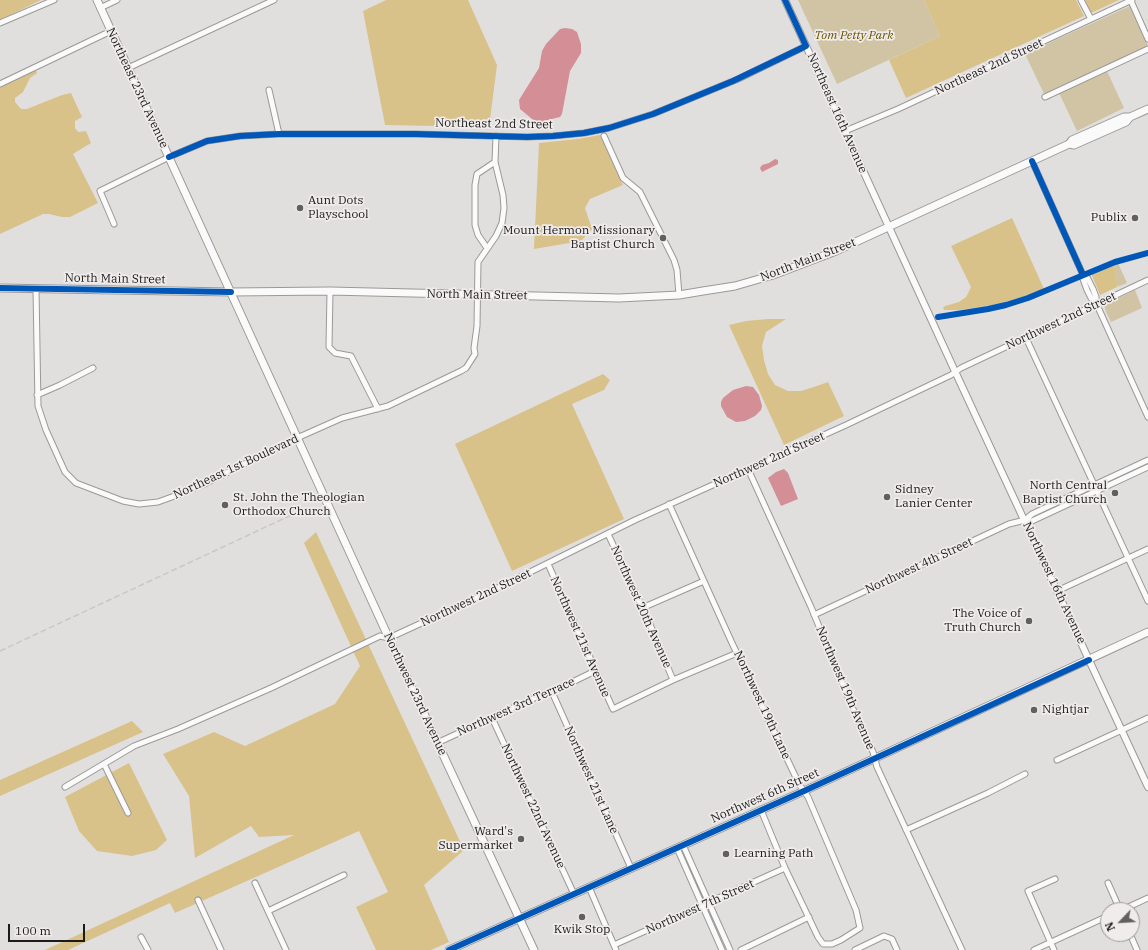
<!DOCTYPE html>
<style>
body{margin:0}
#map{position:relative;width:1148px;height:950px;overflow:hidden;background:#e1dfde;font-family:"IBM Plex Serif",serif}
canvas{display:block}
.north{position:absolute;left:1100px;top:902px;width:40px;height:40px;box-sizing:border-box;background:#efeceb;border:1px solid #9b9897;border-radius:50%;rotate:245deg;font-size:11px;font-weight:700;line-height:16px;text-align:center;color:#1c1b1a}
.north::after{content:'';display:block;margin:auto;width:14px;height:18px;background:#61605f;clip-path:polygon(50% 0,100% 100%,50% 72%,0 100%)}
.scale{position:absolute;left:8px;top:924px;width:77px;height:18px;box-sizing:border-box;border:2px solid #1c1b1a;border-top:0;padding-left:5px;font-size:12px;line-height:14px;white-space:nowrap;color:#1c1b1a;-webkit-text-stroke:3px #efeceb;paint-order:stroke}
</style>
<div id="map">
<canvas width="1148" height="950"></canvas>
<div class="north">N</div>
<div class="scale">100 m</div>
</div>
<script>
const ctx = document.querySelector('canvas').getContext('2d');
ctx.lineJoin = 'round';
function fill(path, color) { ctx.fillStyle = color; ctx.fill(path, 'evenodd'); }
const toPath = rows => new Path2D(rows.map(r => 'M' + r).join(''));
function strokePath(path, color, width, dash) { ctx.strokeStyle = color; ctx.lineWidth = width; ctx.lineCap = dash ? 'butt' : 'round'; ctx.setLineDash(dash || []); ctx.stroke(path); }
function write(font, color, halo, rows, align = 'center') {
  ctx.font = font + ' "IBM Plex Serif",serif'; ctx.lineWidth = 3.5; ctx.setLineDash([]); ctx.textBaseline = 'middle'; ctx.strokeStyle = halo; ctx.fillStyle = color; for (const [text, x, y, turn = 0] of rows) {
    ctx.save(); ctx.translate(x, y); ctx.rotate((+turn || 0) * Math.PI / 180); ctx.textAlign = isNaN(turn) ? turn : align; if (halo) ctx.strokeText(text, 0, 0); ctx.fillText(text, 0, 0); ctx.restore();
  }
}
fill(toPath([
 [798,0,924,0,940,36,837,84],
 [1130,6,1148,46,1044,94,1025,54],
 [1107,71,1124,108,1077,131,1059,93],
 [1118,263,1127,283,1117,287,1118,285,1115,278,1115,268,1112,265],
 [1135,290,1142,308,1111,322,1106,312,1104,305]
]), '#d0c4a5');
fill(toPath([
 [0,0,41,0,0,20],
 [386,0,468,0,497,65,489,127,385,125,363,11],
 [924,0,1076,0,1084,16,906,98,889,60,940,36],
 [1085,0,1119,0,1091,13],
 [36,70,37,73,30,78,23,92,15,98,15,102,21,109,27,109,62,95,71,93,82,117,75,121,75,128,78,132,86,131,91,143,73,154,98,203,70,217,62,217,49,214,43,214,0,234,0,87],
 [600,135,623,185,590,199,585,208,592,229,581,241,534,249,539,143,578,139],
 [1012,218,1044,289,1030,295,999,304,960,310,944,310,943,308,945,306,959,302,966,297,971,287,951,246],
 [1112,265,1115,268,1115,278,1118,283,1117,287,1100,295,1091,273],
 [768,319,786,319,766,332,762,346,764,360,768,374,775,385,788,391,801,391,814,387,828,382,844,416,784,445,729,325,746,321],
 [603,374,610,380,604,390,572,404,624,519,512,571,455,444],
 [316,532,464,850,424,885,449,942,431,950,376,950,356,907,388,892,359,831,175,913,170,903,68,950,45,950,294,835,259,837,251,826,195,858,189,796,163,754,214,732,245,746,335,704,360,666,304,543],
 [132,721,143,732,0,796,0,780],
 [129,763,167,840,156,850,132,856,97,851,79,831,65,797]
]), '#d8c28a');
fill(toPath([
 [565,28,572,29,577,32,581,44,581,53,570,71,562,114,560,117,540,122,532,119,520,109,519,100,539,68,542,51,546,44,560,29],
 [775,159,778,160,778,164,762,172,760,168,762,165,769,163],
 [746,386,753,387,759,395,762,406,761,410,755,416,745,421,736,422,727,417,721,406,721,402,723,398,733,390],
 [784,469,788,473,798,499,781,506,768,478,776,472]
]), '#d48e95');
const minor = toPath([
 [1081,0,1091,19],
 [1131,1,1148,39],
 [100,8,117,0],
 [0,23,54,0],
 [128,68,274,0],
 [0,84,111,31],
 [269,90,279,134],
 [1045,97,1148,49],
 [845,131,898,109,1132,0],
 [604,136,623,178,640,192,674,260,677,270,679,295],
 [1032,161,1083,275,1083,279,1087,290,1091,298,1097,305,1148,417],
 [114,224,100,191,169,157,207,141,240,136,279,134,416,134,527,137,553,136,584,133,609,128,653,114,738,79,806,46],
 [487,248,478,235,475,225,475,185,477,174,495,162],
 [1083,275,1087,277,1093,289,1096,297,1097,305],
 [36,289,38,406,46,430,65,472,76,483,123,501,139,504,158,502,180,494,204,484,297,438,342,418,388,406,461,371,466,368,475,354,474,348,477,326,478,262,496,236,502,223,504,208,503,195,495,162,496,136],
 [330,291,329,347,335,353,351,356,378,409],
 [1026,338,1148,601],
 [37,395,60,385,93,368],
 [748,469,811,607,853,709,873,752,877,767,962,950],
 [669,504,732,643,799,784,808,797,856,910,860,928,841,940,832,944,823,944,818,937,785,868,761,810],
 [1025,520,1032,514,1148,460],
 [608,534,649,622,673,680],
 [548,564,613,709,673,680,737,653],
 [1057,591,1148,549],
 [642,608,704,581],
 [814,615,1009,524,1025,520,1032,521,1148,467],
 [552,692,631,868],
 [492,718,574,894],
 [437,743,543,694,552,692,595,671],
 [1057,760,1148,718],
 [104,764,128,813],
 [65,787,134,746,178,729,271,688,380,636,389,638,504,585,635,520,846,425,951,375,961,368,1148,280],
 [906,830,988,793,1025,774],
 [683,845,730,950],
 [677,848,722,950],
 [255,883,286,950],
 [1108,883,1120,910],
 [589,887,616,950],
 [198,900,221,950],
 [1122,910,1148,898],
 [268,911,344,875],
 [1130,934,1137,950],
 [141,937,148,950],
 [614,945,785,868],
 [741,950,809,917],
 [855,950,884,936,892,939,897,950],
 [1034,950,1108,916],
 [1054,950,1028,891,1055,879]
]);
const tertiary = toPath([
 [785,0,953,367,1148,787]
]);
const secondary = toPath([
 [97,0,392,645,534,950],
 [1069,144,1074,145,1126,122,1130,117,1148,109],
 [0,288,231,292,330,291,619,298,679,295,703,291,735,286,773,275,836,251,1069,144,1072,140,1124,117,1130,117],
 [449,950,804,791,1148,632]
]);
strokePath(minor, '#9b9998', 7);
strokePath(tertiary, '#9b9998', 8);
strokePath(secondary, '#9b9998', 9);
strokePath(minor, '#fafafa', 5);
strokePath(tertiary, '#fafafa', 6);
strokePath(secondary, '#fafafa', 7);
strokePath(toPath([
 [0,651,300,511]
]), '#c8c7c7', 1.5, [6, 3]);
strokePath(toPath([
 [169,157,207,141,240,136,279,134,416,134,527,137,553,136,584,133,609,128,653,114,733,81,806,46,785,0],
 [1032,161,1083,275],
 [0,288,231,292],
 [938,317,988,309,1006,305,1028,298,1115,262,1148,253],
 [449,950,804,791,1089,660]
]), '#0057b8', 6);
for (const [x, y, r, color] of [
 [300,208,4,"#61605f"],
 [1135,218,4,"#61605f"],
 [663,238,4,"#61605f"],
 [1115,493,4,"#61605f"],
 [887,497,4,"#61605f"],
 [225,505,4,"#61605f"],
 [1029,621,4,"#61605f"],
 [1034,710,4,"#61605f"],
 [521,839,4,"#61605f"],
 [726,854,4,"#61605f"],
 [582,917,4,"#61605f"]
]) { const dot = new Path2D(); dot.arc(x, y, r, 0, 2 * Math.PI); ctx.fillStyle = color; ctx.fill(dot); strokePath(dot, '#efeceb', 1.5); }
write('italic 12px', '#6a5100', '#efeceb', [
 ["Tom Petty Park",854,36]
]);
write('12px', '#1c1b1a', '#efeceb', [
 ["Northeast 2nd Street",989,67,-25],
 ["Northeast 23rd Avenue",137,88,65],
 ["Northeast 16th Avenue",837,113,66],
 ["Northeast 2nd Street",494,124,1],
 ["North Main Street",808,260,-21],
 ["North Main Street",115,279,1],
 ["North Main Street",477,295,1],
 ["Northwest 2nd Street",1061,321,-25],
 ["Northwest 2nd Street",769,460,-24],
 ["Northeast 1st Boulevard",236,467,-25],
 ["Northwest 4th Street",919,566,-25],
 ["Northwest 16th Avenue",1054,583,65],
 ["Northwest 2nd Street",476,598,-25],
 ["Northwest 20th Avenue",641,607,66],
 ["Northwest 21st Avenue",580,637,66],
 ["Northwest 19th Avenue",845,688,67],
 ["Northwest 23rd Avenue",415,694,65],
 ["Northwest 19th Lane",762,705,65],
 ["Northwest 3rd Terrace",516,707,-24],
 ["Northwest 21st Lane",591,780,66],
 ["Northwest 6th Street",765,796,-24],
 ["Northwest 22nd Avenue",533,806,65],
 ["Northwest 7th Street",700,907,-24]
]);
write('12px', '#1c1b1a', '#efeceb', [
 ["Aunt Dots",308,201],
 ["Playschool",308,215],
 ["Publix",1127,218,"right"],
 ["Mount Hermon Missionary",655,231,"right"],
 ["Baptist Church",655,245,"right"],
 ["North Central",1107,486,"right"],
 ["Baptist Church",1107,500,"right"],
 ["Sidney",895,490],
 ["Lanier Center",895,504],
 ["St. John the Theologian",233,498],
 ["Orthodox Church",233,512],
 ["The Voice of",1021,614,"right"],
 ["Truth Church",1021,628,"right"],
 ["Nightjar",1042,710],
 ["Ward's",513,832,"right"],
 ["Supermarket",513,846,"right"],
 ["Learning Path",734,854],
 ["Kwik Stop",582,930,"center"]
], 'left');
</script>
